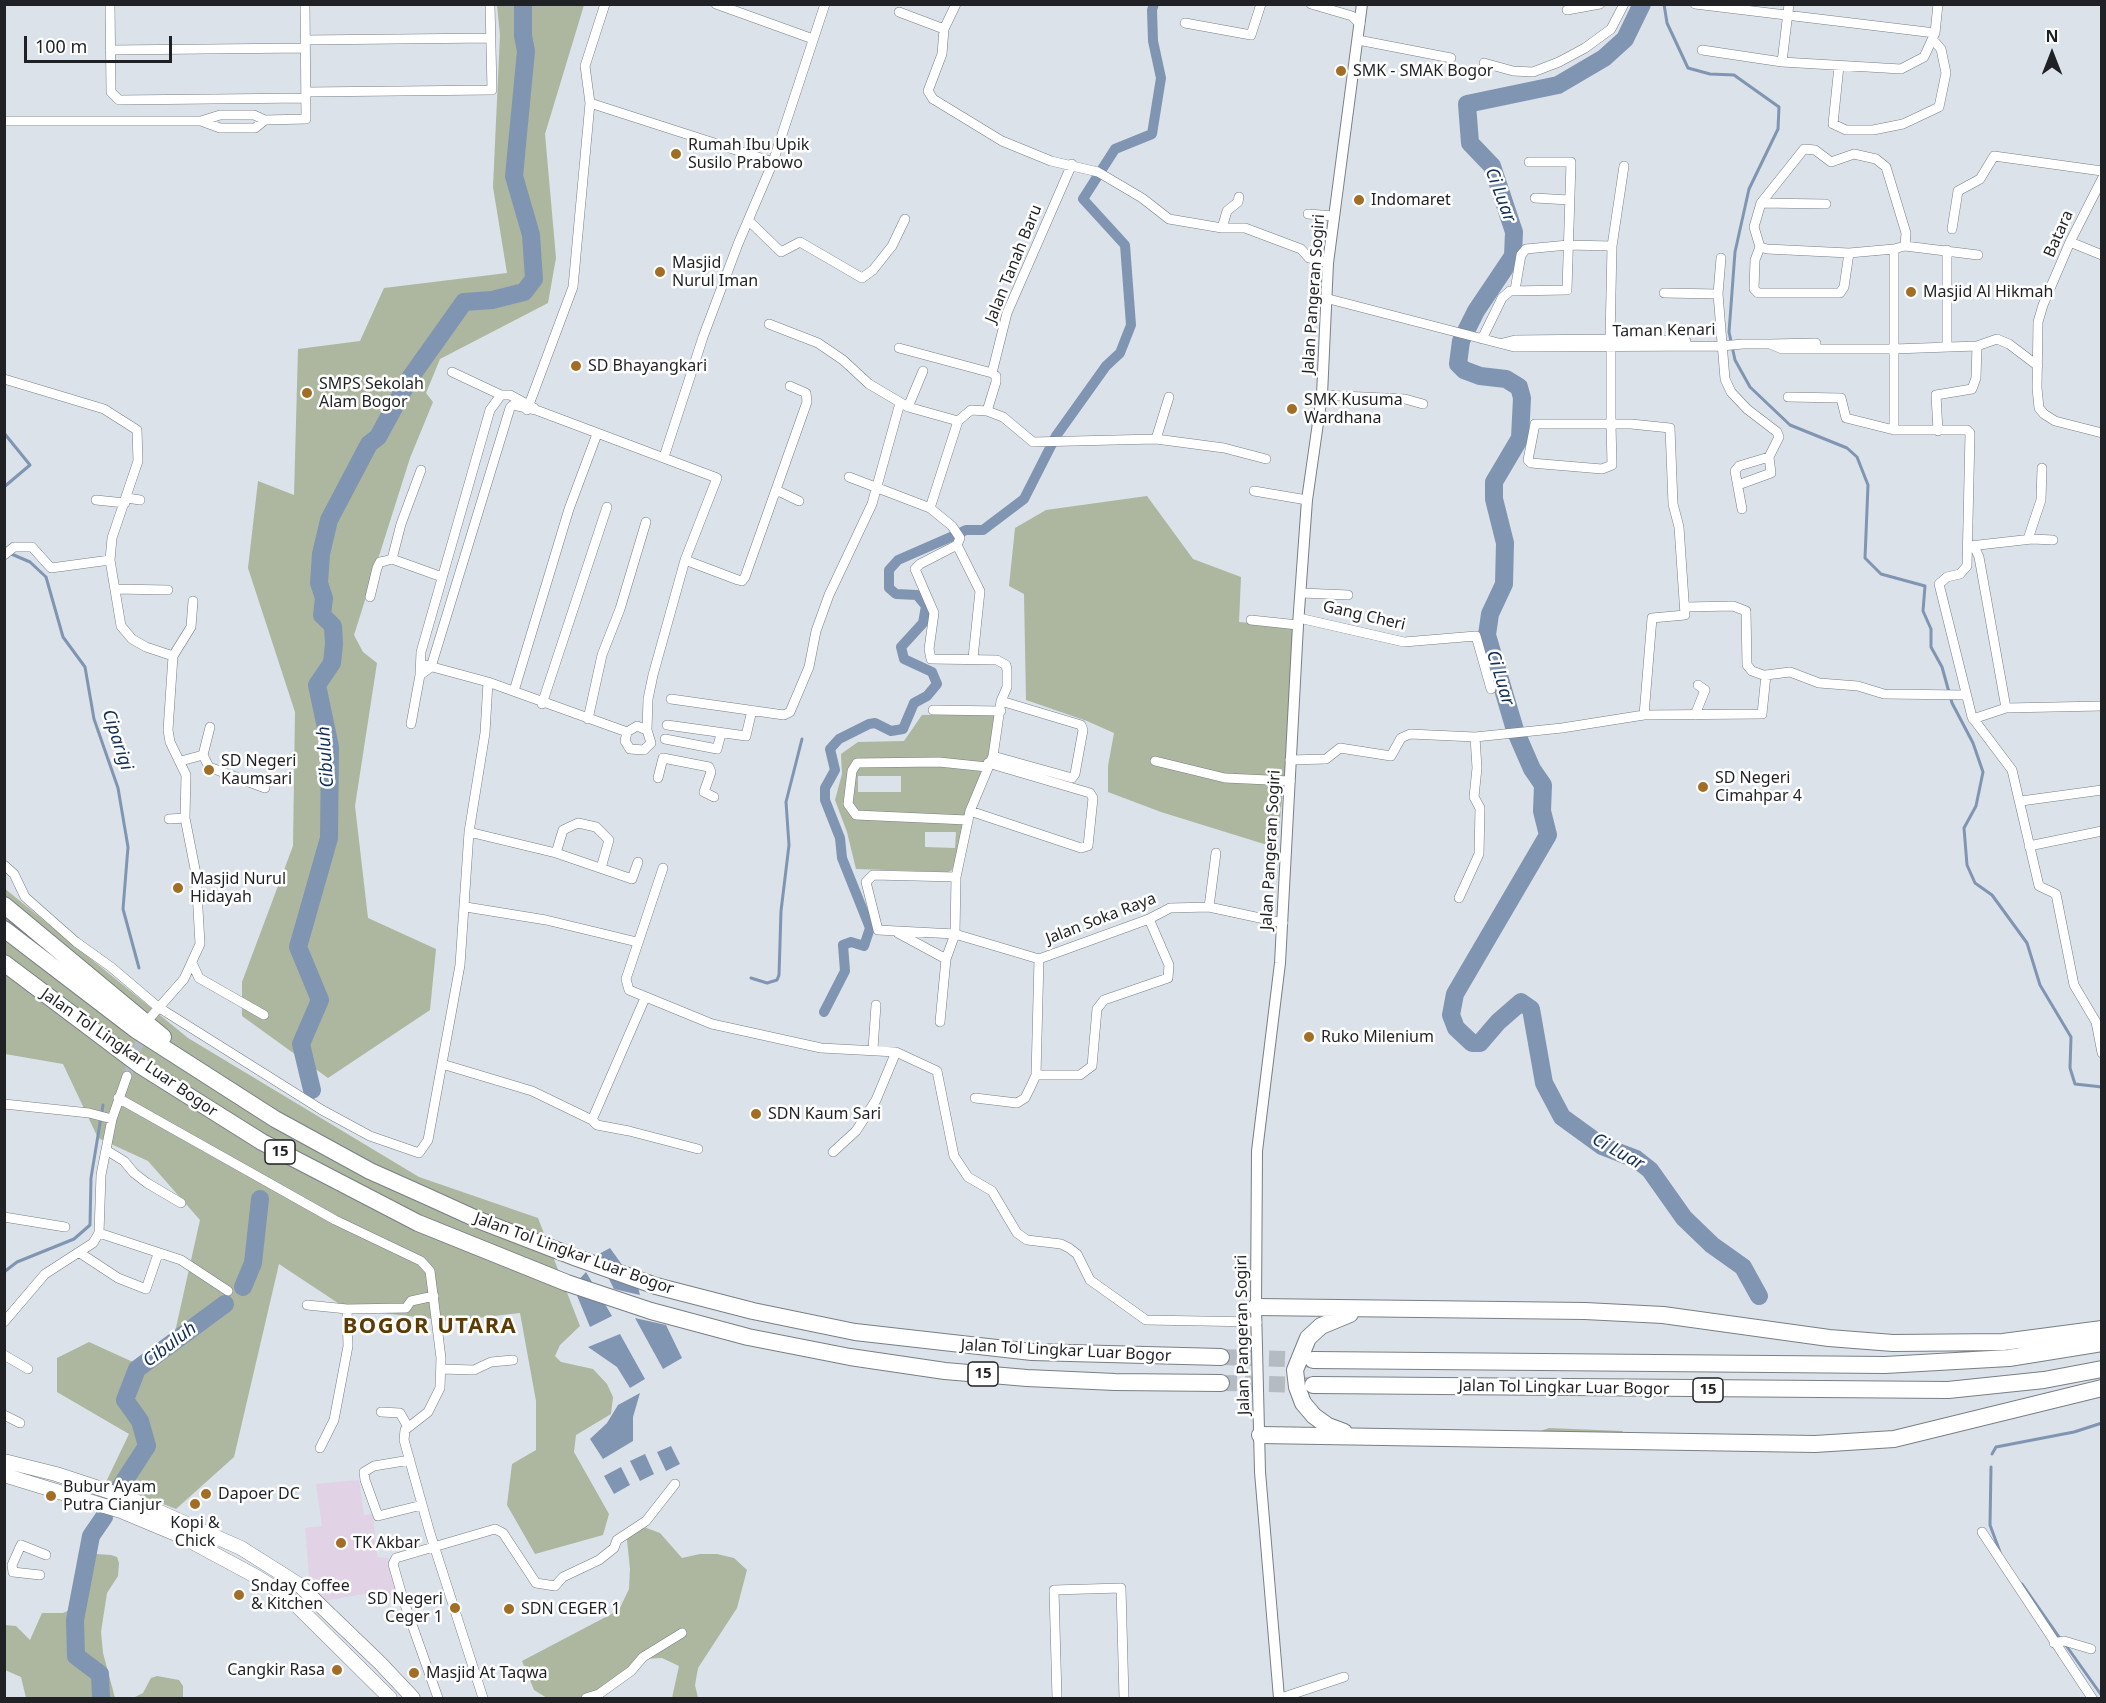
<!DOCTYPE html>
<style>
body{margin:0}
#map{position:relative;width:2106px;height:1703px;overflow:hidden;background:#dbe2ea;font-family:"Noto Sans",sans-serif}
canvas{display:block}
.frame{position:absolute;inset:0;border:6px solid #1f2124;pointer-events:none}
.north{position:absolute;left:2022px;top:24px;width:60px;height:60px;-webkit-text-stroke:4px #fff;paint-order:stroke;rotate:0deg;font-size:16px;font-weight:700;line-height:24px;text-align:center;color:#1f2124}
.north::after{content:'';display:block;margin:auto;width:21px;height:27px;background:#1f2124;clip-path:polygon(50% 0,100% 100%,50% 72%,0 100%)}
.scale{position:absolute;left:24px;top:36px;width:148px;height:27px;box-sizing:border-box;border:3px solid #1f2124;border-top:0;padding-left:8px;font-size:18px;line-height:21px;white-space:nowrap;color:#1f2124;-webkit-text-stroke:4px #fff;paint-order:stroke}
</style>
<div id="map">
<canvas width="2106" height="1703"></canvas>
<div class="frame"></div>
<div class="north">N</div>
<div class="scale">100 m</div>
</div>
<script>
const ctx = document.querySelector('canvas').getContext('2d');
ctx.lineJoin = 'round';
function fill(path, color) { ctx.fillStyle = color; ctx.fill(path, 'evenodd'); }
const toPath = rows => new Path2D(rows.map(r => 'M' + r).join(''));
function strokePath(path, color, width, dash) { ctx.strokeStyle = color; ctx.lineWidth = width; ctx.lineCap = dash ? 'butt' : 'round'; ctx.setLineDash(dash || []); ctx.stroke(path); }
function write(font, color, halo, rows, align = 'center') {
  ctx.font = font + ' "Noto Sans",sans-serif'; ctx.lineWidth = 5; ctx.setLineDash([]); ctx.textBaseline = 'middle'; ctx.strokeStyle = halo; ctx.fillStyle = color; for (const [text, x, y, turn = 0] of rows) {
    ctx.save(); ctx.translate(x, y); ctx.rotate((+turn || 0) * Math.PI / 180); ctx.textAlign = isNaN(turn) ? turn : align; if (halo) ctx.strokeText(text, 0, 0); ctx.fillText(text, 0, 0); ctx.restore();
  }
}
fill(toPath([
 [359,1480,364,1515,373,1514,377,1557,388,1558,398,1599,378,1601,376,1592,323,1601,309,1576,305,1528,322,1526,316,1484]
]), '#e1d2e5');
fill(toPath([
 [497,5,584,5,545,134,556,258,548,303,440,359,426,393,433,402,410,458,354,635,363,652,377,663,355,806,368,918,436,949,430,1010,328,1078,242,1016,242,982,293,846,295,712,248,568,258,481,294,495,298,349,360,341,384,288,507,273,493,187,500,35],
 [1147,496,1193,559,1241,577,1239,622,1300,628,1277,848,1161,812,1108,792,1108,766,1114,733,1087,721,1026,700,1024,594,1009,586,1015,528,1046,510],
 [991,714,995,716,992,751,952,870,948,872,856,869,847,832,835,800,842,774,841,754,858,742,904,741,922,715],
 [858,776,901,776,901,792,858,792],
 [925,832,956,832,955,848,925,847],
 [4,888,188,1038,419,1177,538,1218,580,1326,560,1345,555,1356,561,1362,593,1369,607,1384,613,1397,611,1414,576,1435,574,1452,609,1514,603,1535,535,1554,507,1505,512,1464,536,1450,536,1401,520,1313,451,1321,347,1309,279,1264,234,1457,176,1509,106,1482,129,1434,57,1392,57,1358,89,1342,133,1362,175,1332,200,1220,148,1161,98,1138,63,1064,5,1054],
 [1549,1428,1622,1431,1637,1442,1515,1440],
 [644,1527,660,1533,682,1558,700,1554,717,1554,734,1558,747,1570,737,1608,698,1668,695,1685,698,1698,672,1698,679,1666,662,1658,643,1659,623,1675,601,1698,547,1698,534,1690,522,1661,619,1610,629,1589,630,1569,626,1530],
 [96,1554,111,1555,117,1557,119,1563,118,1576,107,1593,101,1632,103,1653,115,1698,26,1698,21,1677,5,1670,5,1625,16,1626,30,1640,42,1613,63,1613,74,1608,77,1569,84,1559],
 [157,1676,179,1680,183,1686,183,1698,133,1698,143,1693,151,1678]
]), '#adb69e');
fill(toPath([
 [610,1248,638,1287,640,1295,614,1289,597,1255],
 [586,1272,612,1316,590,1327,573,1286],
 [635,1318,666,1325,682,1358,663,1369],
 [620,1334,645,1379,630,1388,617,1367,588,1347],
 [640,1393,633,1417,633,1441,603,1459,590,1439,607,1423,618,1405],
 [671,1446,680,1464,666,1471,657,1452],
 [645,1454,654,1474,640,1481,630,1461],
 [621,1467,630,1485,614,1494,604,1476]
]), '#8095b2');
strokePath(toPath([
 [1664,4,1667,23,1688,68,1710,74,1734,75,1779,107,1778,129,1749,189,1735,252,1729,332,1735,360,1750,387,1790,425,1847,448,1857,457,1868,485,1865,558,1881,574,1925,586,1923,611,1931,629,1931,647,1942,667,1952,703,1973,743,1983,772,1976,806,1964,828,1967,865,1975,883,1992,895,2027,943,2040,985,2071,1037,2070,1068,2075,1084,2102,1087],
 [4,433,30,465,4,487],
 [9,553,30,562,46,577,63,637,85,667,94,719,118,788,128,847,123,909,139,968],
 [751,978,767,983,777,980,779,975,781,911,789,845,786,802,802,739],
 [4,1272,17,1262,74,1239,90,1225,91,1178,103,1105],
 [1992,1454,1996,1447,2074,1432,2102,1423],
 [1991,1467,1990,1525,2000,1552],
 [2022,1584,2059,1637],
 [2065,1644,2102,1696]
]), '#8095b2', 3);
strokePath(toPath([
 [824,1012,845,971,843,945,851,942,864,946,870,928,842,858,840,838,825,800,825,788,835,770,830,749,839,739,869,724,875,723,891,731,903,729,914,703,927,696,937,684,932,672,904,659,901,647,923,623,926,606,917,595,896,594,889,588,889,570,898,560,953,536,966,530,983,530,1024,499,1056,436,1106,366,1120,353,1131,325,1125,245,1083,199,1115,149,1152,134,1161,78,1153,41,1152,10,1154,4]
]), '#8095b2', 10);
strokePath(toPath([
 [1642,4,1625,39,1604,58,1558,85,1467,104,1470,143,1492,166,1514,232,1513,256,1476,311,1461,341,1458,364,1464,370,1480,376,1506,379,1519,387,1522,398,1520,438,1494,482,1494,499,1505,543,1504,584,1490,614,1487,635,1515,730,1532,769,1543,785,1542,811,1548,835,1455,994,1451,1015,1456,1028,1472,1043,1480,1043,1498,1022,1521,1002,1531,1009,1544,1083,1562,1117,1602,1146,1636,1159,1650,1170,1684,1218,1712,1245,1743,1267,1759,1296],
 [312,1090,301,1044,320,1000,298,947,329,838,330,747,317,685,332,663,334,644,333,626,322,615,324,598,319,583,321,554,329,520,369,444,378,437,410,378,464,302,492,300,524,292,534,279,531,235,514,176,526,51,523,36,523,4],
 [243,1287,253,1263,260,1199],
 [119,1489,147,1446,140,1421,125,1400,137,1369,225,1304],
 [101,1698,100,1674,76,1656,75,1620,91,1536,104,1517]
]), '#8095b2', 18);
strokePath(toPath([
 [127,1076,144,1031]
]), '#b5bbc2', 9, [9, 4.5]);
strokePath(toPath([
 [1221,1357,1313,1360],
 [1221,1383,1309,1385]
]), '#b5bbc2', 16, [16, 8]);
const minor = toPath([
 [110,4,111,92,119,100,306,98],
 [716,4,813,39],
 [956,4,944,29,942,54,928,91,933,99,1002,141,1051,161,1098,172,1142,198,1169,219,1222,228,1245,228,1301,249,1309,258,1328,263],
 [1311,4,1352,16,1360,24],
 [1695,4,1935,33],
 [1567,10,1600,4],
 [899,12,944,29],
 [1185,23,1251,35,1261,4],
 [305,40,491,38],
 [1358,40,1451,58],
 [110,50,305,48],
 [1702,50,1782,62,1901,69,1924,57,1935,33,1938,4],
 [1782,62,1789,4],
 [1484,63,1513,71,1533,72,1559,62,1585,48,1611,29,1624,4],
 [1839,66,1833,124,1846,130,1873,130,1903,124,1939,107,1946,73,1941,49,1933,40],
 [306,92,492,90,490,4],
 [590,103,773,162],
 [4,121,201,121,220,115,254,115,265,120,306,119,305,4],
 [201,121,220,128,255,128,265,120],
 [2102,179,2070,242,2043,305,2038,322,2037,388,2039,408,2044,414,2055,421,2102,433],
 [1535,198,1569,200],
 [1761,203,1826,204],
 [1308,214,1334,216],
 [749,221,781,252,800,242,862,278,873,270,892,246,905,219],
 [1222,228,1227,211,1238,202,1239,197],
 [1952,229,1958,191,1980,179,1994,156,2102,171],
 [2070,242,2102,255],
 [1612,246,1624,166],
 [1905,246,1978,255],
 [1760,247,1755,260,1754,289,1758,293,1840,293,1844,287,1849,253],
 [1894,249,1905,246,1906,233,1886,167,1876,159,1854,154,1831,162,1815,150,1804,149,1761,203,1754,227,1760,247,1767,249,1849,253,1894,249,1894,430,1967,430,1970,433,1967,566,1960,574,1947,577,1939,584,1972,717,2012,770,2039,886,2056,894,2074,985,2096,1022,2102,1053],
 [1721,258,1718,294,1725,379,1731,392,1747,409,1777,432,1779,437,1769,457,1771,473,1738,485],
 [1515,290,1521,255,1526,249,1568,245,1612,246,1610,339],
 [1664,293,1718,294],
 [1325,298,1514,347,1721,346,1743,344,1770,344,1782,349,1894,349,1977,346,1997,339,2009,344,2038,366],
 [769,324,818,343,843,360,869,384,908,407],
 [1482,339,1502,298,1510,291,1567,290,1571,162,1529,162],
 [1503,343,1515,340,1610,339,1686,341],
 [1770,344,1816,343],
 [1947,346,1947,250],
 [1611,347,1611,424,1612,465,1602,469,1531,463,1528,460,1535,424,1631,424,1670,428,1673,504,1679,527,1685,615,1652,618,1644,715],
 [899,348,992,373],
 [923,371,908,407,958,421],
 [452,372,501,395],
 [4,379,104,409,137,430,138,461,112,538,110,560,121,626,132,639,146,647,173,656,168,730,170,742,186,775,185,818,196,874,200,944,184,979,148,1020],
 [1322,395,1405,399,1423,404],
 [1788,397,1841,398,1846,418,1894,430],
 [527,410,573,287,590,103,585,66,605,4],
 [987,411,996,382,996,376,992,373,1007,313,1072,164],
 [1938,431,1936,395,1972,389,1976,378,1977,346],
 [1156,439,1169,397],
 [664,457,703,337,738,244,773,162,825,4],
 [849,477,930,508,952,526,960,538,957,545,920,564,915,569,934,613,929,649,931,659,997,660,1006,665,1007,670,1007,687,1001,701,993,756,970,811,956,877,955,934,946,959,940,1022],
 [776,490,799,501],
 [1254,491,1307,500],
 [127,498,140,500],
 [96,500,125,503],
 [930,508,958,421,971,410,987,411,1003,417,1033,442,1156,439,1224,448,1266,459],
 [1742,509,1735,471,1739,466,1769,457],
 [2028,539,2041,500,2042,468],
 [957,545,980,591,973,658],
 [1970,546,2032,539,2053,540],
 [1974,546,1979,557,2006,708],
 [4,555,14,547,32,547,51,568,110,560],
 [392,559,401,524,421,470],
 [685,560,738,580,742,581,745,577,807,402,806,393,790,386],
 [115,589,168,590],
 [1302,593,1348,595],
 [370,597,377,568,380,562,385,561,392,559,442,577],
 [1685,607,1733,606,1746,611,1747,665,1752,671,1766,676],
 [1299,618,1404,642,1476,636,1491,689],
 [1251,620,1298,625],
 [173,656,191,627,193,601],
 [425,665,488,682,627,732],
 [420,675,431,667,510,408,513,405,536,410,717,478,685,560,653,675,648,699,647,730,651,743,644,750,630,749,625,741,627,732,637,726,647,730],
 [514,691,569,509,597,434],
 [671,699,784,715,790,712,809,667,816,631,829,595,872,504,900,403],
 [542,704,607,507],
 [933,710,1001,711],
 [1695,715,1705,690,1698,685],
 [588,719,602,655,620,609,646,522],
 [1973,719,2006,708,2102,706],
 [411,724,420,675,421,652,490,410,501,395,510,395,534,408],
 [667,725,746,736,752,710],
 [665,739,717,749,721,734],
 [203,755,209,767,265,788],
 [993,756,1072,778,1075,774,1083,730,1081,725,1001,701],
 [1290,760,1326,759,1340,748,1391,756,1401,738,1410,734,1475,737,1562,728,1644,715,1762,714,1766,675,1790,672,1819,683,1858,686,1884,694,1965,695],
 [181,761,203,755,210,727],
 [1155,761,1225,778,1290,781],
 [658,778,663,758,709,767,711,772,704,792,714,797],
 [2021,801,2102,790],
 [970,811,1081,848,1088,846,1093,798,1090,793,988,763],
 [169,819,185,818],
 [967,820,856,815,848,804,852,771,857,763,939,762,987,767],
 [469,832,556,853,632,879,638,862],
 [2029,846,2102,831],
 [556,853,563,830,578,823,596,827,609,840,601,868],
 [4,865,14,874,25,897,76,942,111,967,158,1007,322,1110,370,1136,419,1153,428,1140,460,965,469,832,485,733,488,682],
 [663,868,626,979,629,990,712,1024,821,1048,896,1052,937,1071,954,1156,968,1177,992,1191,1017,1233,1027,1240,1061,1244,1069,1248,1077,1254,1090,1280,1146,1320,1257,1322],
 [956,877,873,875,866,882,878,930,955,934,1039,959,1149,919,1170,908,1209,907,1283,923],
 [1459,898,1479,854,1480,808,1474,797,1477,768,1475,737],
 [466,907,546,920,637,942],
 [1209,907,1216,853],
 [898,933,946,959],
 [193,965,199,978,264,1015],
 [873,1049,876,1005],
 [442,1064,532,1091,592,1120,597,1125,629,1131,698,1149],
 [1036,1075,1080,1075,1092,1066,1097,1009,1104,1000,1168,978,1169,965,1149,919],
 [118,1098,335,1220,421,1261,430,1271,441,1358,440,1388,428,1412,405,1430,404,1440,430,1533,483,1698],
 [975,1098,1017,1103,1025,1098,1031,1086,1036,1075,1039,959],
 [4,1104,89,1113,112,1119],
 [592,1120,645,998],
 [106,1150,124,1161,134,1173,147,1183,181,1203],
 [833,1152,856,1131,876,1100,896,1052],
 [4,1217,65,1227],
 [99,1233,181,1260,228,1291],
 [80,1253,118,1278,146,1289,158,1254],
 [307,1305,347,1309,406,1308,411,1301,434,1296],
 [4,1322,45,1274,93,1243,99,1233,101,1175,112,1119,127,1076],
 [4,1355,28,1369],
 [441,1369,474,1370,491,1362,513,1360],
 [381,1412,400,1413,408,1427],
 [4,1415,20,1423],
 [320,1448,334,1420,348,1346,347,1309],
 [410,1460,374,1466,364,1472,365,1480,378,1516,422,1505],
 [1982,1532,2092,1698],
 [40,1575,13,1572,12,1565,21,1545,46,1555],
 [2054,1643,2064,1641,2091,1649],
 [438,1698,403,1599,393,1564,396,1558,495,1529,503,1533,536,1583,555,1586,563,1577,599,1560,614,1548,617,1540,646,1521,675,1484],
 [586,1698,599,1694,631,1671,643,1657,682,1633],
 [1057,1698,1054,1590,1121,1588,1124,1698],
 [1281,1698,1344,1677]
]);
const tertiary = toPath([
 [1279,1698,1260,1472,1256,1307,1257,1151,1280,963,1298,625,1307,500,1322,395,1328,263,1362,4]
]);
const primary = toPath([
 [4,1461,56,1474,126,1497,241,1548,298,1584,380,1663,413,1698],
 [4,1475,121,1511,181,1536,257,1577,287,1596,390,1698]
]);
const motorway = toPath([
 [4,905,163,1037],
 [4,929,136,1030,275,1119,370,1171,426,1196,481,1221,577,1258,656,1286,753,1311,855,1332,1032,1352,1221,1357],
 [4,963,141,1066,262,1142,418,1223,567,1283,651,1311,748,1337,850,1357,945,1371,1027,1378,1115,1382,1221,1383],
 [1256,1307,1585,1311,1663,1315,1829,1338,1893,1343,2003,1342,2102,1329],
 [1313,1360,1885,1365,2009,1358,2102,1343],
 [1313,1385,1948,1390,2044,1380,2102,1369],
 [1344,1432,1328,1426,1314,1416,1303,1403,1297,1387,1295,1370,1308,1338,1321,1326,1350,1314],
 [1260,1435,1815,1444,1894,1439,2102,1388]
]);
strokePath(minor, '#787f86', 10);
strokePath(tertiary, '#787f86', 12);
strokePath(primary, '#787f86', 15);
strokePath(motorway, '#787f86', 18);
strokePath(minor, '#fff', 9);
strokePath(tertiary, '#fff', 10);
strokePath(primary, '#fff', 14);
strokePath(motorway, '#fff', 16);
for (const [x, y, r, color] of [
 [1341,71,6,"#a26e26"],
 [676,154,6,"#a26e26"],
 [1359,200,6,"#a26e26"],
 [660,272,6,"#a26e26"],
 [1911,292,6,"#a26e26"],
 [576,366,6,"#a26e26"],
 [307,393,6,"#a26e26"],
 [1292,409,6,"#a26e26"],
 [209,770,6,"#a26e26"],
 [1703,787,6,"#a26e26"],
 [178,888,6,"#a26e26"],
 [1309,1037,6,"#a26e26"],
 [756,1114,6,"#a26e26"],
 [206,1494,6,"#a26e26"],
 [51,1496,6,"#a26e26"],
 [195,1504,6,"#a26e26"],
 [341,1543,6,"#a26e26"],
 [239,1595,6,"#a26e26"],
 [455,1608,6,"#a26e26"],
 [509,1609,6,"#a26e26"],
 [337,1670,6,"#a26e26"],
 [414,1673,6,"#a26e26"]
]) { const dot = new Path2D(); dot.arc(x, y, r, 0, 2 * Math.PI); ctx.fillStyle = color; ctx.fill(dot); strokePath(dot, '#fff', 2); }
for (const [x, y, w] of [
 [280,1152,30],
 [983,1374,30],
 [1708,1390,30]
]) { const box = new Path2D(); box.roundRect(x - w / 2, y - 12, w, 24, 4.5); ctx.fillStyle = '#fff'; ctx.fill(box); strokePath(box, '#1f2124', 1.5); }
write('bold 15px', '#1f2124', null, [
 ["15",280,1152],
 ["15",983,1374],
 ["15",1708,1390]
]);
write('16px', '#1f2124', '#fff', [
 ["SMK - SMAK Bogor",1353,71],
 ["Rumah Ibu Upik",688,145],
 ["Susilo Prabowo",688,163],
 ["Indomaret",1371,200],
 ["Masjid",672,263],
 ["Nurul Iman",672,281],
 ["Masjid Al Hikmah",1923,292],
 ["SD Bhayangkari",588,366],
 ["SMPS Sekolah",319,384],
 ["Alam Bogor",319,402],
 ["SMK Kusuma",1304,400],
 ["Wardhana",1304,418],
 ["SD Negeri",221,761],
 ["Kaumsari",221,779],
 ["SD Negeri",1715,778],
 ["Cimahpar 4",1715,796],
 ["Masjid Nurul",190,879],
 ["Hidayah",190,897],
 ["Ruko Milenium",1321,1037],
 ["SDN Kaum Sari",768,1114],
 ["Bubur Ayam",63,1487],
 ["Putra Cianjur",63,1505],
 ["Dapoer DC",218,1494],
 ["Kopi &",195,1523,"center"],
 ["Chick",195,1541,"center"],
 ["TK Akbar",353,1543],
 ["Snday Coffee",251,1586],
 ["& Kitchen",251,1604],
 ["SD Negeri",443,1599,"right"],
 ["Ceger 1",443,1617,"right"],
 ["SDN CEGER 1",521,1609],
 ["Cangkir Rasa",325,1670,"right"],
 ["Masjid At Taqwa",426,1673]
], 'left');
write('16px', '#1f2124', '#fff', [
 ["Batara",2059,234,-66],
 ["Jalan Tanah Baru",1014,264,-68],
 ["Jalan Pangeran Sogiri",1314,294,-86],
 ["Taman Kenari",1664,331,-1],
 ["Gang Cheri",1364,616,13],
 ["Jalan Pangeran Sogiri",1271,850,-87],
 ["Jalan Soka Raya",1101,919,-21],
 ["Jalan Tol Lingkar Luar Bogor",129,1053,35],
 ["Jalan Tol Lingkar Luar Bogor",574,1254,20],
 ["Jalan Pangeran Sogiri",1243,1335,-91],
 ["Jalan Tol Lingkar Luar Bogor",1066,1351,3],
 ["Jalan Tol Lingkar Luar Bogor",1564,1388,1]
]);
write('italic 18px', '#132f57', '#fff', [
 ["Ci Luar",1500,195,69],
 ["Ci Luar",1500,678,73],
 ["Ciparigi",117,740,72],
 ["Cibuluh",326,757,-94],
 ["Ci Luar",1618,1152,29],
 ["Cibuluh",170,1345,-37]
]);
ctx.letterSpacing = '1.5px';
write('bold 22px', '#5e3b04', '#fff', [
 ["BOGOR UTARA",430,1327]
]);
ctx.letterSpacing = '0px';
</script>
